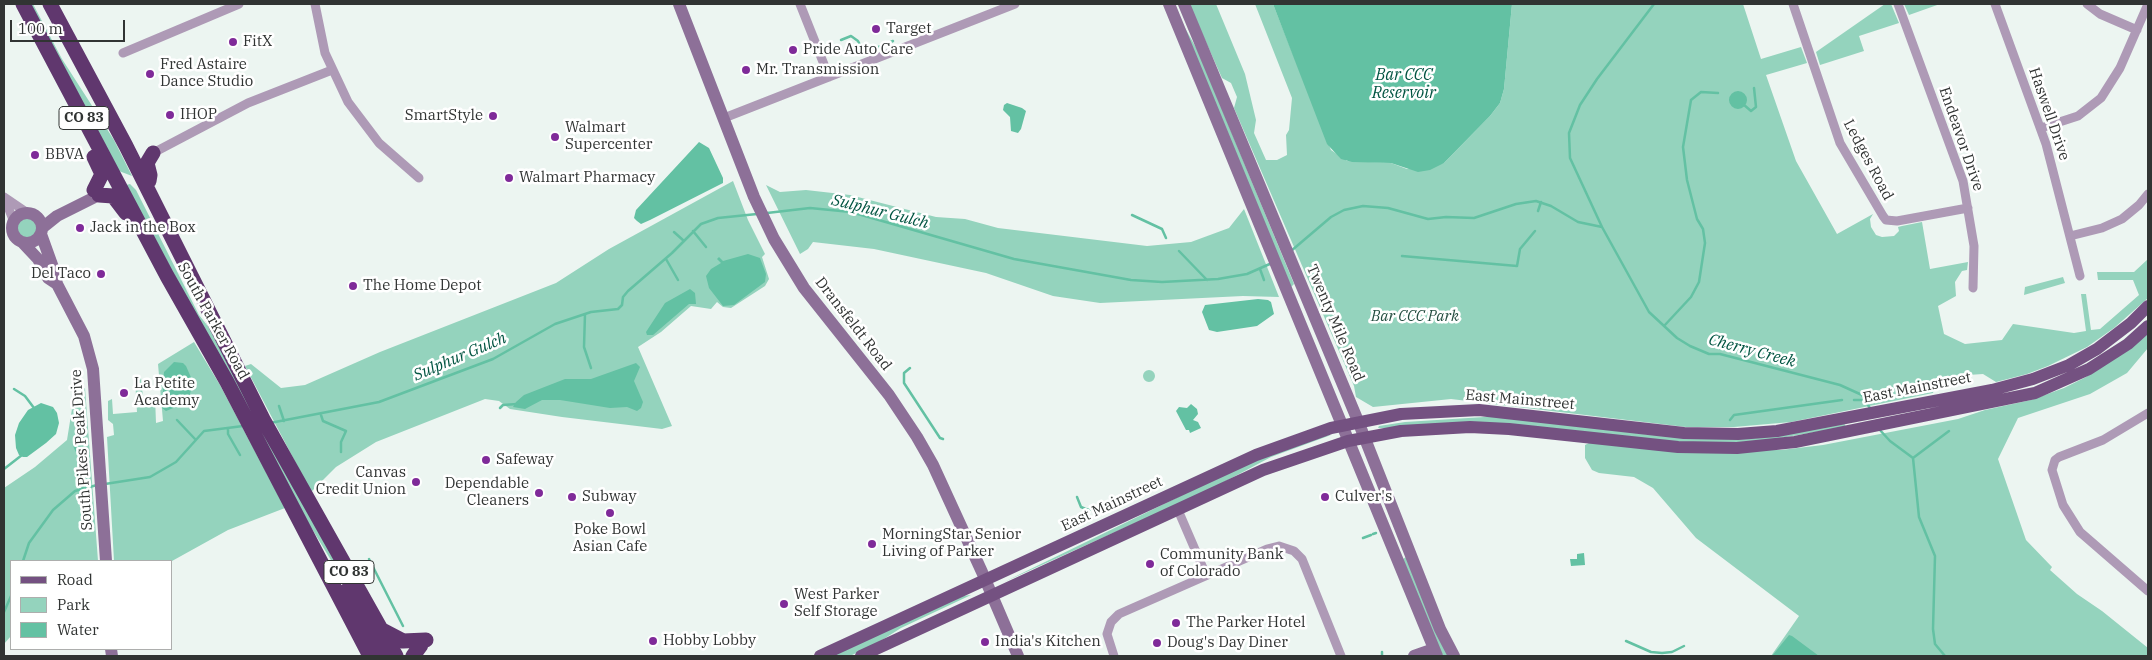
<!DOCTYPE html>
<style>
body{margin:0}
#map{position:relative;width:2152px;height:660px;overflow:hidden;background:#ecf5f1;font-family:"IBM Plex Serif",serif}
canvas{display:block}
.frame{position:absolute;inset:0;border:5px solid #313433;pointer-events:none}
.legend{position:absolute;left:10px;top:560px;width:162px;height:90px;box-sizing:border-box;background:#fff;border:1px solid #adaead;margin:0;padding:6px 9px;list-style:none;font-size:15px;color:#313433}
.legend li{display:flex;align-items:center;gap:10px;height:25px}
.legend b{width:25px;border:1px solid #adaead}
.scale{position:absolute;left:10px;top:20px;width:115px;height:22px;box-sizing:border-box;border:2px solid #313433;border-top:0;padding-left:6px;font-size:15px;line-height:18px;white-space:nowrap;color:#313433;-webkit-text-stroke:4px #fff;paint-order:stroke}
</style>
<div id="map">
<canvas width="2152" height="660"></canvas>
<div class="frame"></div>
<ul class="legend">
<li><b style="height:6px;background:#745181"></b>Road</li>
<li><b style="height:14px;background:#94d3bd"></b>Park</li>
<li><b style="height:14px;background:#63c1a3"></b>Water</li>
</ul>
<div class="scale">100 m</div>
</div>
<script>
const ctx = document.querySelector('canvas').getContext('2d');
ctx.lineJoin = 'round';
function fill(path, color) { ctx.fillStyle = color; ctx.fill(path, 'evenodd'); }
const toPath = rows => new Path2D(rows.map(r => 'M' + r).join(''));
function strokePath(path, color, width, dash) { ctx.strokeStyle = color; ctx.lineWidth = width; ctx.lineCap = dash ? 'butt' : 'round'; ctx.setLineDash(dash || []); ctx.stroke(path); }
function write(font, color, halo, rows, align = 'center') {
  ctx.font = font + ' "IBM Plex Serif",serif'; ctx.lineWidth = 5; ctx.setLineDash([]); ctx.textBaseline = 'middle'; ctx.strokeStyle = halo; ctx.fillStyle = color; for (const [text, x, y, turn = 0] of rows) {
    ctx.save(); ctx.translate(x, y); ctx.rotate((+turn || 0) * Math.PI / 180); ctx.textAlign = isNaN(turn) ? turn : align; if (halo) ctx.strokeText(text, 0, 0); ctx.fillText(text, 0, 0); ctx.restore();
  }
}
fill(toPath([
 [31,4,33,4,62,59,114,140,132,176,119,171],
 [1189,4,1216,4,1245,74,1256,120,1254,133,1266,160,1277,160,1287,155,1286,135,1289,130,1292,98,1255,4,1273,4,1331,150,1347,161,1391,163,1407,169,1444,163,1490,116,1500,103,1504,89,1512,4,1743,4,1761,59,1801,47,1807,63,1766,75,1796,161,1837,234,1873,214,1870,219,1871,227,1876,235,1882,237,1894,236,1899,231,1898,227,1902,226,1922,222,1930,269,1968,262,1967,270,1962,271,1955,282,1956,296,1938,306,1944,334,1965,344,2002,340,2013,324,2074,333,2086,331,2081,294,2086,294,2091,330,2100,329,2139,295,2133,280,2098,280,2097,272,2134,272,2148,259,2148,298,2114,328,2087,347,2048,366,2027,374,1996,382,1983,374,1938,377,1933,393,1791,422,1734,427,1686,427,1451,399,1373,407,1356,397,1354,386,1234,108,1237,97,1231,83,1222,78],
 [1885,4,1891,4,1899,23,1859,36,1864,51,1820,65,1816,52],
 [1904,4,1940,4,1909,15],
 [1181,21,1198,51,1294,284,1291,287],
 [733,181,748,220,765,254,762,257,769,279,765,286,731,308,723,307,717,302,711,309,691,306,661,332,638,347,672,426,662,429,562,417,510,409,499,401,485,399,376,442,336,467,311,492,245,366,251,364,281,388,305,385,380,352,556,283,609,249],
 [130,184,136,190,199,315,211,330,365,616,309,524,126,185],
 [766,185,780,192,806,190,850,195,936,217,965,219,998,228,1147,246,1191,242,1229,228,1244,209,1279,297,1243,296,1100,303,1053,296,986,273,874,249,813,242,808,249,800,254],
 '16 228a11 11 0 1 1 22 0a11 11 0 1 1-22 0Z',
 [2063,277,2065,283,2024,295,2025,287],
 [2148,333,2148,348,2127,373,2090,394,2018,418,1998,459,2026,540,2052,567,2050,570,2077,594,2102,611,2148,648,2148,656,1771,656,1799,616,1696,538,1653,488,1634,477,1599,473,1592,470,1585,458,1585,445,1591,442,1781,450,1823,445,1958,419,1985,410,2031,400,2064,388,2086,377],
 [194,342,220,385,285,508,228,530,172,561,114,561,107,437,114,435,113,424,108,420,108,401,112,399,113,414,137,412,135,379,141,378,143,397,155,397,156,423,163,421,158,364],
 '1143 376a6 6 0 1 1 12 0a6 6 0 1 1-12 0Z',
 [85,388,98,561,11,561,11,636,4,644,4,488,35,467,67,440,75,390],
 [1500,416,1652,435,1844,423,1846,427,1762,441,1702,444,1627,437,1378,428,1379,426,1405,422],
 [1331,435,1271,457,1211,489,1004,582,1250,462,1321,436],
 [1406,557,1449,656,1443,656,1434,637,1403,559],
 [971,595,901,628,879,642,850,656,831,656,962,596]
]), '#94d3bd');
fill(toPath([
 [1273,4,1512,4,1504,89,1500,103,1490,116,1444,163,1430,170,1418,172,1391,163,1352,162,1341,159,1327,144],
 '1729 100a9 9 0 1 1 18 0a9 9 0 1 1-18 0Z',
 [1007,103,1022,108,1026,111,1021,129,1018,133,1011,131,1010,117,1003,110,1004,105],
 [699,142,709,148,723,178,723,183,650,220,641,224,637,221,634,218,636,210],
 [748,254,760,258,766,274,765,282,734,305,723,306,709,288,706,276,711,269,721,263,717,259,719,257,723,261],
 [690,289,695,293,696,304,689,304,653,335,647,335,646,332,665,303],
 [1258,299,1268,300,1271,302,1274,314,1257,326,1217,332,1209,330,1202,312,1205,305],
 [174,362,183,363,186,366,193,382,188,402,166,411,162,408,164,372],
 [636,363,640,367,634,381,643,402,641,408,637,411,627,407,610,408,560,400,542,400,525,409,513,407,516,402,524,395,565,379,591,379],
 [41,403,53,407,57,413,59,423,56,434,46,443,27,457,23,457,19,455,16,448,15,435,19,423,28,410],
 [1191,404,1197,409,1198,414,1193,420,1198,422,1201,428,1190,433,1189,430,1186,430,1176,411,1179,407,1187,408],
 [1584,553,1585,565,1571,566,1570,559,1577,559,1577,554],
 [1789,635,1792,636,1819,656,1772,656]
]), '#63c1a3');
strokePath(toPath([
 [1654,4,1597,79,1580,105,1569,133,1570,158,1602,227,1649,312,1677,338,1690,346,1709,354,1720,354,1840,385,1862,395,1871,410],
 [841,40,851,36,858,41,864,53,893,41],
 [1743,104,1751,111,1756,107,1754,88],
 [1538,211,1541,202],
 [767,213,810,208,851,212,1014,259,1131,280,1162,282,1218,279,1247,274,1272,263],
 [1132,215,1162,229,1166,238],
 [693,231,706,247],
 [674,232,684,241],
 [1179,251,1207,280],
 [1291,251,1331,217,1344,210,1363,206,1388,208,1428,219,1446,217,1474,218,1516,204,1536,201,1551,206,1578,222,1602,227],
 [1402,256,1517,266,1520,249,1535,231],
 [666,259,678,280],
 [1260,269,1264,280],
 [585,314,584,347,591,368],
 [1664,326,1691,297,1699,282,1705,243,1703,229,1697,219,1687,180,1683,147,1691,100,1701,92,1718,93],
 [910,368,904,373,904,383,940,438,943,439],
 [14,389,25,396,34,408],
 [1854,400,1867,400],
 [279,406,284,421],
 [500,408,503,405,517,404],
 [321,415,323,421,346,431,341,442,341,452],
 [177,420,195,439],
 [1730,420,1734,415,1842,400],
 [270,423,379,402,493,359,555,324,591,312,618,309,622,305,623,297,628,291,672,253,701,224,718,218,757,214],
 [228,428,228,434,240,455],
 [1879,429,1890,441,1913,458,1919,517,1935,556,1933,629,1935,644,1945,656],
 [74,445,80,458,83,488],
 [1913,458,1949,431],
 [4,469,22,455],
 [105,484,150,477,176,462,204,431,243,426],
 [1077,497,1081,507,1088,510,1118,498],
 [1373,534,1376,533],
 [1363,538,1371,535],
 [369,559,403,626],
 [23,561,29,543,53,510,75,491,97,485],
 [1185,572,1190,577],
 [4,612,11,596],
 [1626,641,1651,652,1662,653,1672,652,1684,646],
 [1382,652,1382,655]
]), '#63c1a3', 2.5);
strokePath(toPath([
 [315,4,325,53,348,102,379,143,419,178],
 [800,4,829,77],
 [1793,4,1840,143,1883,216,1886,220,1897,221,1968,208],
 [1898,4,1963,181,1974,246,1973,288],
 [1995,4,2046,144,2080,276],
 [2087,4,2100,14,2137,30],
 [123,53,239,4],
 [724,118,1015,4],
 [2041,128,2078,116,2101,98,2120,68,2148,4],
 [153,153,248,103,332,70],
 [4,197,29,214],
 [4,197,14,222],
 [2070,236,2102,228,2122,219,2139,205,2148,194],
 [2148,413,2103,440,2059,457,2055,460,2052,470,2063,505,2080,532,2148,591],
 [1178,510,1206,575],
 [1114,656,1107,634,1111,622,1119,614,1267,549,1279,546,1294,551,1302,559,1341,656]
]), '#ae9ab6', 9);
strokePath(toPath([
 [679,4,754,197,774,239,804,288,889,395,917,437,933,465,982,572,1018,656],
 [1169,4,1437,656],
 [1184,4,1358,421,1440,629,1454,656],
 '12 228a15 15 0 1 1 30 0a15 15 0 1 1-30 0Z',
 [42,228,57,216,99,195],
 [41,234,55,273,57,284,84,336,93,369,106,561],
 [22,242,38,259,48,278,57,284],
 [111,649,112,656],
 [1414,656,1434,649]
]), '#8d7098', 12);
strokePath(toPath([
 [820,656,1256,455,1331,428,1401,414,1479,410,1684,433,1738,434,1777,431,1992,390,2033,379,2069,365,2097,349,2131,323,2148,306],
 [861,656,1263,470,1348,441,1401,431,1470,427,1509,429,1678,447,1737,448,1795,442,2035,393,2089,369,2128,344,2148,326]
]), '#745181', 12);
strokePath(toPath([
 [23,4,167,276,227,382,370,656],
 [50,4,126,146,264,421,396,656],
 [149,181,150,175,147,163,153,153],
 [94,190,102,174,94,157],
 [99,195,113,196,126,213],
 [347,590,385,656],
 [382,630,403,641,426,640],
 [413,656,421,645]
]), '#60376e', 15);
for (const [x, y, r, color] of [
 [876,29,5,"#7f2a99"],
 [233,42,5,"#7f2a99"],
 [793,50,5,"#7f2a99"],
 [746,70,5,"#7f2a99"],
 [150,74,5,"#7f2a99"],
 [170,115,5,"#7f2a99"],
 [493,116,5,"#7f2a99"],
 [555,137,5,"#7f2a99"],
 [35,155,5,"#7f2a99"],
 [509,178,5,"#7f2a99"],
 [80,228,5,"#7f2a99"],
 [101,274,5,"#7f2a99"],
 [353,286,5,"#7f2a99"],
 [124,393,5,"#7f2a99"],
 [486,460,5,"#7f2a99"],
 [416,482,5,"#7f2a99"],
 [539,493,5,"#7f2a99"],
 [572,497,5,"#7f2a99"],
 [1325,497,5,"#7f2a99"],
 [610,513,5,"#7f2a99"],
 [872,544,5,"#7f2a99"],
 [1150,564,5,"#7f2a99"],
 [784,604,5,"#7f2a99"],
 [1176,623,5,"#7f2a99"],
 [653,641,5,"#7f2a99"],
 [985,642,5,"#7f2a99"],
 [1157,643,5,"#7f2a99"]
]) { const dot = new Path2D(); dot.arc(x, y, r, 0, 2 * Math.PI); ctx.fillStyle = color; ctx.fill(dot); strokePath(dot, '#fff', 2); }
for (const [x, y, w] of [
 [84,118,50],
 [349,572,50]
]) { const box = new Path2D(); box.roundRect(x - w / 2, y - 11.5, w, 23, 4); ctx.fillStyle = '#fff'; ctx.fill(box); strokePath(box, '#313433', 1); }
write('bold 14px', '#313433', null, [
 ["CO 83",84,118],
 ["CO 83",349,572]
]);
write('15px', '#313433', '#fff', [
 ["Target",886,29],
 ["FitX",243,42],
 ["Pride Auto Care",803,50],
 ["Fred Astaire",160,65],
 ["Dance Studio",160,82],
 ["Mr. Transmission",756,70],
 ["IHOP",180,115],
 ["SmartStyle",483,116,"right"],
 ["Walmart",565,128],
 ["Supercenter",565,145],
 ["BBVA",45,155],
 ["Walmart Pharmacy",519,178],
 ["Jack in the Box",90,228],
 ["Del Taco",91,274,"right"],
 ["The Home Depot",363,286],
 ["La Petite",134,384],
 ["Academy",134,401],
 ["Safeway",496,460],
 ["Canvas",406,473,"right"],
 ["Credit Union",406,490,"right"],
 ["Dependable",529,484,"right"],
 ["Cleaners",529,501,"right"],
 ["Subway",582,497],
 ["Culver's",1335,497],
 ["Poke Bowl",610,530,"center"],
 ["Asian Cafe",610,547,"center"],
 ["MorningStar Senior",882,535],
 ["Living of Parker",882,552],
 ["Community Bank",1160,555],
 ["of Colorado",1160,572],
 ["West Parker",794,595],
 ["Self Storage",794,612],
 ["The Parker Hotel",1186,623],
 ["Hobby Lobby",663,641],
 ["India's Kitchen",995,642],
 ["Doug's Day Diner",1167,643]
], 'left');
write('15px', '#313433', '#fff', [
 ["Haswell Drive",2049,114,71],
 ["Endeavor Drive",1961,139,71],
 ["Ledges Road",1868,160,62],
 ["South Parker Road",213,321,61],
 ["Twenty Mile Road",1335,323,67],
 ["Dransfeldt Road",853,324,52],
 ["East Mainstreet",1917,388,-11],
 ["East Mainstreet",1520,400,5],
 ["South Pikes Peak Drive",82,450,-94],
 ["East Mainstreet",1112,504,-25]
]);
write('italic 15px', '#224c3f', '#fff', [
 ["Bar CCC Park",1415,317]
]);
write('italic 16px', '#005441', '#fff', [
 ["Bar CCC",1404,75],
 ["Reservoir",1404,93],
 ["Sulphur Gulch",880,212,14],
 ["Cherry Creek",1752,351,15],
 ["Sulphur Gulch",460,357,-23]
]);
</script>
